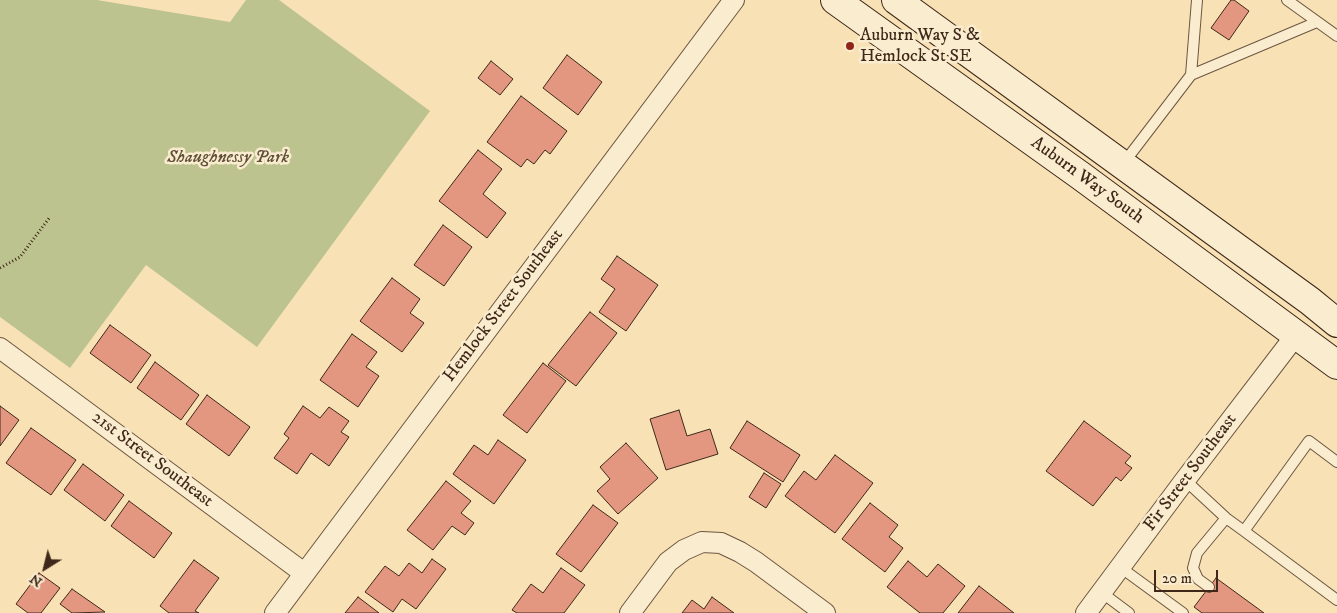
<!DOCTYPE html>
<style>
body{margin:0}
#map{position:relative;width:1337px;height:613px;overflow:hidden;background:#f8e2b5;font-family:"IM FELL DW Pica",serif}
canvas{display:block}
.north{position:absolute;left:20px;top:543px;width:50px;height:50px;-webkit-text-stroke:4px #faeccf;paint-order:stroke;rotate:216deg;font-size:14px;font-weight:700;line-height:20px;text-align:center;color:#3f2819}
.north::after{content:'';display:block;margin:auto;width:18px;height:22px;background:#3f2819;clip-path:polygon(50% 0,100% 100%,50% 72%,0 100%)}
.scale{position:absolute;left:1154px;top:570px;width:64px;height:22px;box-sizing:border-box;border:2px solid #3f2819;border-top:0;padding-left:6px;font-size:15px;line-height:18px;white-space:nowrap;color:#3f2819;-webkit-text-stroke:4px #faeccf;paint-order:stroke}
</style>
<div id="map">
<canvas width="1337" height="613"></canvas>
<div class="north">N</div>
<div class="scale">20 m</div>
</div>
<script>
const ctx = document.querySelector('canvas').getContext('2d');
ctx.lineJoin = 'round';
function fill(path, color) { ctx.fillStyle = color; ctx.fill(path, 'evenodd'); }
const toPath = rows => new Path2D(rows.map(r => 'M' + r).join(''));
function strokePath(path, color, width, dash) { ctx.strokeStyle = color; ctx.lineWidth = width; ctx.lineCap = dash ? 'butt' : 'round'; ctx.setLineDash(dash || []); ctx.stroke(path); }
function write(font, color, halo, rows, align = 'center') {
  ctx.font = font + ' "IM FELL DW Pica",serif'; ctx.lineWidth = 5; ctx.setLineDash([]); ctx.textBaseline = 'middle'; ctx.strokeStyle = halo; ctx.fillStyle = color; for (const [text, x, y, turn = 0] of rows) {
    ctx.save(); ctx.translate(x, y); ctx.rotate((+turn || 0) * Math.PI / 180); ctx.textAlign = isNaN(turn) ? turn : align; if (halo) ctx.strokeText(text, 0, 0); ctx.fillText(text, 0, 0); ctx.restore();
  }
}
fill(toPath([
 [0,0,97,0,230,22,246,0,279,0,430,111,257,347,146,265,70,368,0,317]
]), '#bcc38e');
const building = toPath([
 [1231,0,1234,0,1249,11,1229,40,1211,28,1231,0],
 [567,55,602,82,578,115,543,88,567,55],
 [491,61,513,79,500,95,478,78,491,61],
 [521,96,567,131,550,154,545,150,534,164,527,159,521,167,487,142,521,96],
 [478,150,502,169,483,194,506,213,487,238,439,201,478,150],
 [443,225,472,247,444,286,414,265,443,225],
 [617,256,658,285,626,331,599,312,615,289,601,279,617,256],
 [392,278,420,299,410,313,424,323,402,352,360,321,392,278],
 [590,312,617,333,576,386,548,365,590,312],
 [110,325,151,355,131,383,90,353,110,325],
 [352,334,377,352,366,367,379,376,358,407,320,380,352,334],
 [155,362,199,395,181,420,137,388,155,362],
 [543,363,566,381,527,433,503,415,543,363],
 [207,395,250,427,229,456,186,424,207,395],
 [0,406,19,420,0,446,0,406],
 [303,406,320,418,329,407,349,421,341,432,349,437,329,466,311,453,297,474,274,458,289,438,284,434,303,406],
 [679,410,687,436,710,429,718,454,666,470,650,419,679,410],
 [747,421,800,455,783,482,730,448,747,421],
 [1084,421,1131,456,1125,463,1132,468,1121,481,1116,477,1093,506,1046,471,1084,421],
 [31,428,76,460,51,495,6,463,31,428],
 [498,440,526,460,494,504,453,474,474,445,488,455,498,440],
 [626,443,658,478,618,514,597,491,610,479,600,467,626,443],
 [835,455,873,483,835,533,785,496,804,471,816,480,835,455],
 [83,464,124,495,105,521,64,490,83,464],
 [764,473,781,484,766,508,749,497,764,473],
 [446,481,471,501,461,513,474,523,465,535,452,526,433,550,407,530,446,481],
 [129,501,172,533,154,558,111,526,129,501],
 [870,503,898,525,889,537,903,548,885,572,842,539,870,503],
 [593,505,618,523,581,572,556,554,593,505],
 [432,559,446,569,416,609,402,599,393,612,365,592,385,566,399,576,409,563,422,573,432,559],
 [194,560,219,578,195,611,199,613,169,613,160,606,194,560],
 [908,561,927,577,938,564,965,586,943,613,920,613,887,587,908,561],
 [561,568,585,585,564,613,517,613,512,610,531,584,543,593,561,568],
 [39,573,60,588,41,613,28,613,16,604,39,573],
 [1216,578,1264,613,1202,613,1194,607,1216,578],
 [979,586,1014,613,958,613,979,586],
 [72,589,105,612,72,613,60,604,72,589],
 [358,597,379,613,345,613,358,597],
 [712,597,734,613,682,613,692,600,704,609,712,597]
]);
fill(building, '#e49780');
strokePath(building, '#3f2819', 1);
const lane = toPath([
 [1197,0,1191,75,1317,22],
 [1287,0,1337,36],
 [1123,164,1191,75],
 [1185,480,1226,518,1244,531,1309,441,1337,462],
 [1244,531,1337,600],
 [1120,567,1183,613],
 [1209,587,1198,579,1193,568,1197,553,1226,518],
 [1101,592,1129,613]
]);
const street = toPath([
 [0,348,304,573],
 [275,613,734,0],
 [630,613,668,562,684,550,702,542,721,543,740,552,756,562,825,613],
 [1086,613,1185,480,1296,335]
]);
const secondary = toPath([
 [835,0,1081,176,1337,365],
 [896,0,1310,301,1337,323]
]);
strokePath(lane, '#6d5640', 12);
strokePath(street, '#6d5640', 22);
strokePath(secondary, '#3f2819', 30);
strokePath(toPath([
 [0,268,20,257,50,217]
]), '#3f2819', 3, [1, 2.5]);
strokePath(lane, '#faeccf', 10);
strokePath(street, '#faeccf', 20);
strokePath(secondary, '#faeccf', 28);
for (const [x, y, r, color] of [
 [850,46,5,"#8f2418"]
]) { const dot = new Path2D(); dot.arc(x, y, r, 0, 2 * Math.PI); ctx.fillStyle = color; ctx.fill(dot); strokePath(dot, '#faeccf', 2); }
write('18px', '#3f2819', '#faeccf', [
 ["Auburn Way S &",860,36],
 ["Hemlock St SE",860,57]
], 'left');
write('italic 18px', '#5e4f36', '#faeccf', [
 ["Shaughnessy Park",228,158]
]);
write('18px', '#3f2819', '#faeccf', [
 ["Auburn Way South",1087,181,36],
 ["Hemlock Street Southeast",504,306,-53],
 ["21st Street Southeast",152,460,37],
 ["Fir Street Southeast",1191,473,-53]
]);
</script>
